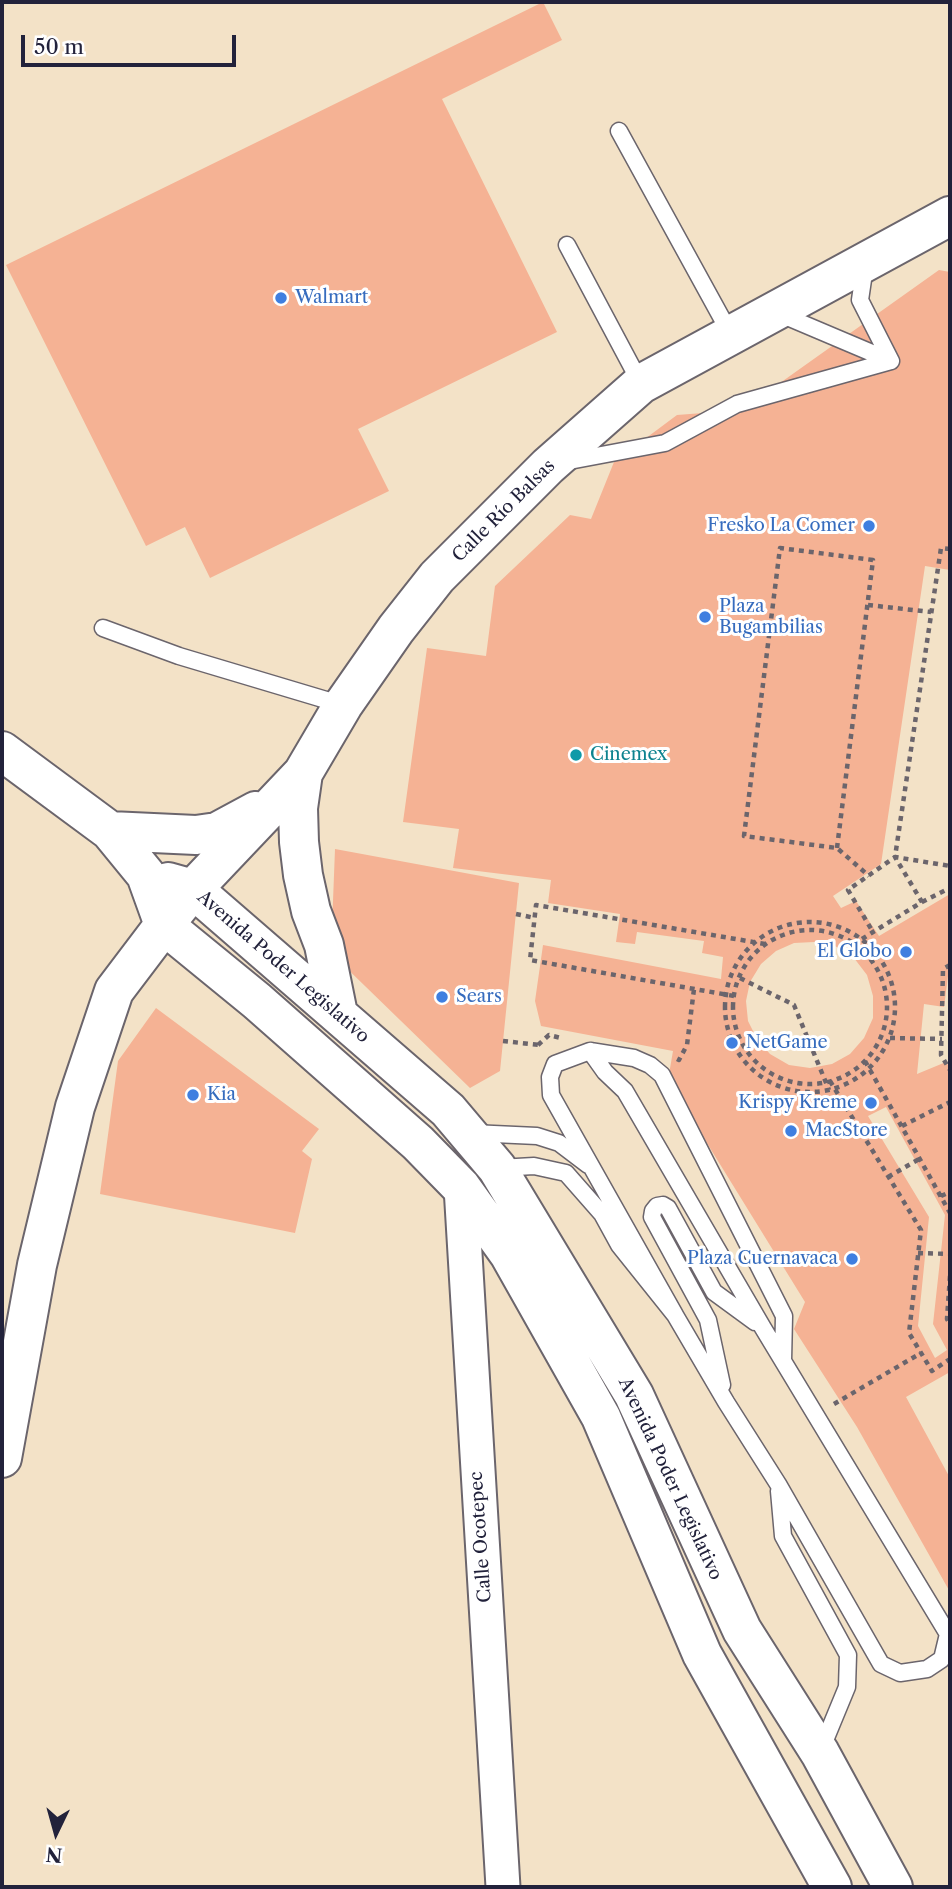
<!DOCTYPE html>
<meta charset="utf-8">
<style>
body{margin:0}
#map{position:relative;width:952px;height:1889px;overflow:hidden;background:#f3e2c7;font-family:"Libre Caslon Text",serif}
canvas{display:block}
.frame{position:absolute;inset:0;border:4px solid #22223b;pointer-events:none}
.north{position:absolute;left:21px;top:1798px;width:70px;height:70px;-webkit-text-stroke:5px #fff;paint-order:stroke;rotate:185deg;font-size:19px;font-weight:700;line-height:28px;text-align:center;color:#22223b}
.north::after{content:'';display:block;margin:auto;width:24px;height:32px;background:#22223b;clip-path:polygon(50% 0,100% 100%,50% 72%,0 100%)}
.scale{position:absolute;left:21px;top:35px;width:215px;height:32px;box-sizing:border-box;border:4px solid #22223b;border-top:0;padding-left:9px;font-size:21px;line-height:24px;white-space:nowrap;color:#22223b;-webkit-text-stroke:5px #fff;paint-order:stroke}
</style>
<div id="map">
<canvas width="952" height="1889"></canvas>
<div class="frame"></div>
<div class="north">N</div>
<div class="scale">50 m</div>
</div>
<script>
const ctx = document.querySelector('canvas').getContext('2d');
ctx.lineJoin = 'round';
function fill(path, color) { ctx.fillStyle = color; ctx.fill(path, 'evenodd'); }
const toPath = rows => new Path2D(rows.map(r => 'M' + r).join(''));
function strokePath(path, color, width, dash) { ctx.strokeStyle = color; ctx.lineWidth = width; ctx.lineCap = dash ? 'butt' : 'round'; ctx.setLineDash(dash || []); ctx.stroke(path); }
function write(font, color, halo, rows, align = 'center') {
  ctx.font = font + ' "Libre Caslon Text",serif'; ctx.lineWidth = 6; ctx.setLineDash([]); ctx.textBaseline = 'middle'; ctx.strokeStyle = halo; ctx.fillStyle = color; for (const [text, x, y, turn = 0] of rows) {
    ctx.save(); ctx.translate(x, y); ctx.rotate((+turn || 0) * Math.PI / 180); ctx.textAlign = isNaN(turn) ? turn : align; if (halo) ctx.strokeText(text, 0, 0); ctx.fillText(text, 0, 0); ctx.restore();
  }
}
fill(toPath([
 [543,2,562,40,442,99,557,332,358,429,389,491,210,578,185,527,146,546,6,265],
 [939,270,950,272,950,570,925,566,881,864,833,896,841,908,856,901,879,936,950,894,950,961,944,1007,924,1004,917,1074,946,1062,950,1068,950,1372,906,1397,950,1478,950,1592,857,1427,794,1329,805,1302,668,1080,673,1051,541,1026,535,1001,543,945,721,979,723,957,702,953,704,941,637,932,635,944,616,942,620,914,548,903,551,880,453,868,459,829,403,822,427,648,486,656,495,586,570,515,591,519,614,462,677,415,742,410],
 [814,942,835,946,854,958,867,975,873,996,873,1018,864,1038,850,1054,832,1064,810,1068,789,1065,770,1054,757,1039,748,1021,746,1001,750,982,761,964,776,951,794,943],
 [886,1107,945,1215,933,1324,947,1350,935,1358,918,1326,929,1217,868,1116],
 [335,849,519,883,500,1071,470,1088,331,953],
 [156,1008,319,1129,302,1151,312,1159,295,1233,100,1194,118,1061]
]), '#f5b294');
const lane = toPath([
 [619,131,731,335],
 [567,245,641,384],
 [865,266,860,300,891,361],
 [780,314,891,361],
 [564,462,665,443,737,404,891,361],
 [103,628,179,656,343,705],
 [590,1051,634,1058,650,1065,662,1075,784,1316,783,1361],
 [472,1133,537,1136,559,1143,588,1165],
 [499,1168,534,1166,566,1173,602,1214,619,1245,675,1315,726,1402,778,1484,881,1664,900,1673,927,1669,942,1659,948,1634,763,1328,625,1091,605,1072,590,1051,555,1064,550,1077,551,1095,675,1315],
 [722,1385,708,1320,652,1217,653,1211,657,1206,663,1205,668,1208,714,1292,755,1322],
 [779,1491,783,1536,848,1655,847,1687,821,1750]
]);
const street = toPath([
 [461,1187,503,1887]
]);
const secondary = toPath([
 [2,751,110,831,146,875,164,925,257,1001,418,1143,461,1187,509,1254,601,1417,702,1654,832,1887],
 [303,773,298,808,299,842,303,875,311,911,324,945,338,1014],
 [110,831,196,835,217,832,256,811],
 [168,882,193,889,448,1110,497,1168,634,1395,742,1630,820,1753,893,1887],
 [2,1458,37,1265,75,1107,114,991,164,925,193,889,303,773,343,705,396,629,437,577,548,466,641,384,950,216]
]);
strokePath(lane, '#6b656c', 19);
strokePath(street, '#6b656c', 37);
strokePath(secondary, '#6b656c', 42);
strokePath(toPath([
 [950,549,941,548,895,857,950,866],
 [868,605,931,612],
 [837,848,873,560,780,548,744,836,837,848,869,876],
 [922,902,950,888],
 [516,914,535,918],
 '725 1007a85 85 0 1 1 170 0a85 85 0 1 1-170 0Z',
 '733 1007a77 77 0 1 1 154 0a77 77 0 1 1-154 0Z',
 [862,939,873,932,922,902,895,857,848,890,873,932],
 [950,965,943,969,941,1055,950,1070],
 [740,978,794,1005,829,1090],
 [734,996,530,960,536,905,765,944],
 [890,1038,942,1039],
 [503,1041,540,1045],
 [538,1045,549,1035,561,1038],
 [677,1059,679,1060,687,1045,694,989],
 [865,1061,950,1213],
 [830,1081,921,1230,909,1333,932,1371,950,1359],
 [902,1126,950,1102],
 [888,1177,921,1158],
 [941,1196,950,1192],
 [918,1253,950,1254],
 [950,1276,947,1319,950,1324],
 [834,1404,921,1353]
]), '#6b656c', 4.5, [5, 5]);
strokePath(lane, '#fff', 16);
strokePath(street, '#fff', 33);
strokePath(secondary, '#fff', 38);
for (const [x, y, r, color] of [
 [281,298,7,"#3f7fe0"],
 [869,526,7,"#3f7fe0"],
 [705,617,7,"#3f7fe0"],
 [576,755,7,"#0f9aa8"],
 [906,952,7,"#3f7fe0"],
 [442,997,7,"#3f7fe0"],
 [732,1043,7,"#3f7fe0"],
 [193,1095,7,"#3f7fe0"],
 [871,1103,7,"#3f7fe0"],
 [791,1131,7,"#3f7fe0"],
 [852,1259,7,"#3f7fe0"]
]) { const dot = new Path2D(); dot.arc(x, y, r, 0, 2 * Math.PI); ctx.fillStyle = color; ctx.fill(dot); strokePath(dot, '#fff', 2.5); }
write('18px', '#366cbe', '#fff', [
 ["Walmart",295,298],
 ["Fresko La Comer",855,526,"right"],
 ["Plaza",719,607],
 ["Bugambilias",719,628],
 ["El Globo",892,952,"right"],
 ["Sears",456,997],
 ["NetGame",746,1043],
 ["Kia",207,1095],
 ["Krispy Kreme",857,1103,"right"],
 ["MacStore",805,1131],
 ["Plaza Cuernavaca",838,1259,"right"]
], 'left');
write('18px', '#22223b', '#fff', [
 ["Calle Río Balsas",504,511,-45],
 ["Avenida Poder Legislativo",283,967,41],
 ["Avenida Poder Legislativo",670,1479,65],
 ["Calle Ocotepec",481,1537,-94]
]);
write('18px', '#0d838f', '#fff', [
 ["Cinemex",590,755]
], 'left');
</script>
